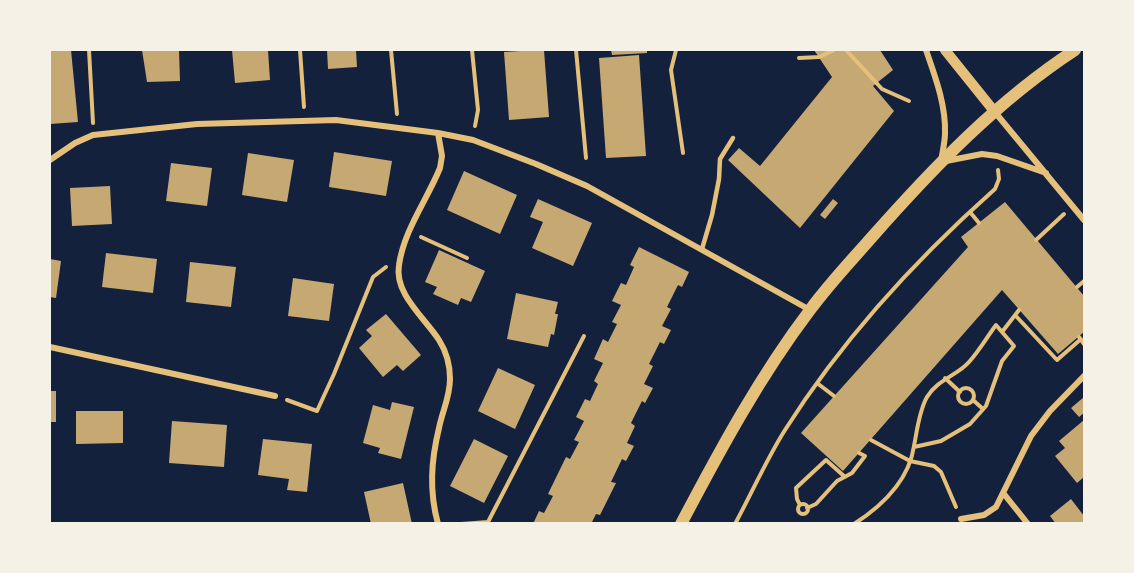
<!DOCTYPE html>
<style>
body{margin:0}
#map{position:relative;width:1134px;height:573px;overflow:hidden;background:#14213d;font-family:Manrope,sans-serif}
canvas{display:block}
.frame{position:absolute;inset:0;border:51px solid #f6f1e7;pointer-events:none}
</style>
<div id="map">
<canvas width="1134" height="573"></canvas>
<div class="frame"></div>
</div>
<script>
const context = document.querySelector('canvas').getContext('2d');
context.lineJoin = 'round';
function fillPath(path, color) { context.fillStyle = color; context.fill(path, 'evenodd'); }
function trace(path, color, width, dash) { context.strokeStyle = color; context.lineWidth = width; context.lineCap = dash ? 'butt' : 'round'; context.setLineDash(dash || []); context.stroke(path); }
fillPath(new Path2D(`
 M 50,50 L 71,50 L 78,122 L 50,124 Z
 M 142,50 L 179,50 L 180,81 L 147,82 Z
 M 232,50 L 268,50 L 270,80 L 235,83 Z
 M 327,50 L 356,50 L 357,67 L 328,69 Z
 M 536,50 L 544,50 L 549,117 L 509,120 L 504,52 Z
 M 611,50 L 647,50 L 647,53 L 612,55 Z
 M 814,50 L 880,50 L 893,70 L 873,86 L 894,111 L 800,228 L 728,160 L 739,148 L 760,166 L 832,77 Z
 M 639,55 L 646,156 L 606,158 L 599,58 Z
 M 334,152 L 392,161 L 386,196 L 329,187 Z
 M 248,153 L 294,160 L 287,202 L 242,195 Z
 M 171,163 L 212,168 L 207,206 L 166,201 Z
 M 464,171 L 517,195 L 500,234 L 447,210 Z
 M 110,186 L 112,224 L 72,226 L 70,188 Z
 M 538,199 L 592,223 L 573,266 L 532,248 L 543,222 L 530,217 Z
 M 833,199 L 838,203 L 825,219 L 820,215 Z
 M 1005,202 L 1084,296 L 1084,332 L 1058,354 L 1002,290 L 843,471 L 801,433 L 968,247 L 961,237 Z
 M 639,247 L 689,272 L 682,287 L 678,285 L 667,307 L 671,309 L 662,326 L 671,330 L 664,344 L 660,342 L 649,364 L 653,366 L 644,384 L 653,388 L 645,403 L 642,401 L 631,423 L 635,426 L 627,443 L 634,446 L 626,461 L 622,459 L 611,482 L 616,483 L 600,515 L 596,514 L 591,524 L 533,524 L 539,511 L 544,513 L 553,496 L 548,494 L 566,457 L 570,459 L 579,442 L 574,440 L 584,421 L 576,417 L 585,399 L 590,401 L 598,384 L 594,381 L 603,363 L 594,359 L 603,339 L 608,342 L 617,324 L 612,322 L 621,305 L 612,301 L 621,283 L 626,285 L 634,267 L 630,265 Z
 M 439,250 L 485,271 L 471,302 L 461,298 L 458,305 L 433,294 L 437,287 L 425,282 Z
 M 106,253 L 157,259 L 153,293 L 102,287 Z
 M 50,259 L 61,261 L 56,298 L 50,297 Z
 M 190,262 L 236,267 L 231,307 L 186,302 Z
 M 293,278 L 334,284 L 329,321 L 288,316 Z
 M 516,293 L 558,302 L 555,314 L 558,314 L 554,335 L 551,334 L 548,347 L 507,339 Z
 M 386,314 L 421,355 L 403,371 L 397,365 L 383,377 L 359,348 L 372,336 L 366,330 Z
 M 498,368 L 535,385 L 515,429 L 478,411 Z
 M 50,391 L 56,391 L 56,422 L 50,422 Z
 M 1084,397 L 1084,413 L 1079,417 L 1071,408 Z
 M 392,402 L 414,407 L 401,459 L 378,453 L 380,448 L 363,443 L 373,405 L 390,410 Z
 M 76,411 L 123,411 L 123,443 L 76,444 Z
 M 1084,420 L 1084,477 L 1077,483 L 1055,456 L 1065,448 L 1059,441 Z
 M 172,421 L 227,425 L 224,467 L 169,463 Z
 M 263,439 L 312,444 L 307,492 L 287,490 L 289,479 L 258,475 Z
 M 474,439 L 508,456 L 484,503 L 450,486 Z
 M 403,483 L 412,524 L 371,524 L 364,492 Z
 M 1071,499 L 1084,516 L 1084,524 L 1056,524 L 1050,516 Z`), '#c6a872');
trace(new Path2D(`
 M 89,50 L 93,123
 M 300,50 L 304,107
 M 391,50 L 397,114
 M 472,50 L 478,110 L 475,126
 M 576,50 L 586,158
 M 676,50 L 671,70 L 683,153
 M 846,50 L 882,89 L 909,101
 M 799,58 L 819,57 L 834,50
 M 970,212 L 979,223
 M 421,237 L 467,258
 M 1036,240 L 1064,214
 M 1077,287 L 1084,281
 M 1015,315 L 1057,360 L 1081,339
 M 1002,332 L 1019,310
 M 1079,337 L 1084,344
 M 945,378 L 960,392
 M 817,383 L 834,396
 M958 396a8 8 0 1 1 16 0a8 8 0 1 1-16 0Z
 M 287,400 L 317,411 L 334,374 L 373,277 L 386,267
 M 973,400 L 983,409
 M 871,440 L 910,461 L 934,466 L 941,472 L 956,507
 M798 509a5 5 0 1 1 10 0a5 5 0 1 1-10 0Z
 M 800,505 L 797,499 L 796,488 L 826,460 L 845,477
 M 807,508 L 816,504 L 837,481 L 852,473 L 865,456 L 859,453
 M 461,524 L 488,522 L 584,336
 M 735,524 C 752,493 766,460 785,430 C 842,340 915,260 995,189 L 999,179 L 998,170
 M 854,524 C 882,506 909,480 914,446 C 917,431 919,411 927,397 C 937,380 958,375 969,362 C 979,351 987,337 996,325 L 1014,346 L 1002,361 L 986,406 L 970,424 L 941,441 L 914,447`), '#e5c07b', 4);
trace(new Path2D(`
 M 702,249 L 712,215 L 719,179 L 720,159 L 733,138`), '#e5c07b', 4.5);
trace(new Path2D(`
 M 926,50 C 935,76 946,105 945,133 C 945,143 942,153 941,162 L 982,154 L 997,156 L 1046,173
 M 994,111 L 1084,220
 M 50,160 L 75,143 L 93,135 L 197,124 L 336,120 L 438,133 L 473,140 L 536,164 L 587,186 L 810,310
 M 50,347 L 275,396
 M 1004,494 L 1028,524
 M 961,519 L 984,515 L 996,507 L 1031,436 L 1050,411 L 1084,376
 M 438,524 C 429,491 431,461 439,428 C 442,412 450,397 450,379 C 450,366 446,351 439,340 C 425,318 394,294 399,265 C 404,230 427,200 440,168 L 442,156 L 438,133`), '#e5c07b', 6);
trace(new Path2D(`
 M 945,50 L 994,111`), '#e5c07b', 10);
trace(new Path2D(`
 M 681,524 C 720,450 760,376 810,310 C 829,284 851,261 872,237 C 933,168 997,101 1075,50`), '#e5c07b', 12);
</script>
